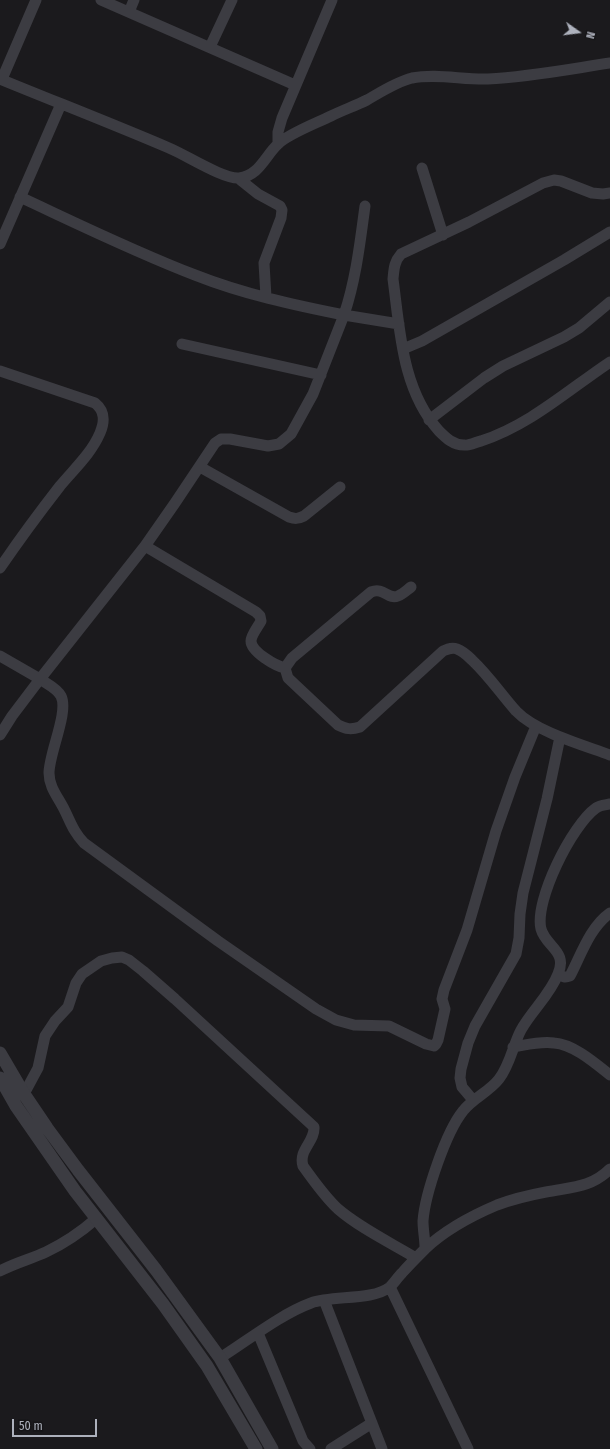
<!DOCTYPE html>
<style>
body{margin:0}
#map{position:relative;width:610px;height:1449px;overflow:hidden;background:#1b1a1d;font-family:"Fira Sans Condensed",sans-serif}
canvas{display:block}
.north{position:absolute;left:558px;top:12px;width:40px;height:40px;-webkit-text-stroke:3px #161518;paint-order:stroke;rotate:104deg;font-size:11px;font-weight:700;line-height:16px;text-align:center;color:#adb1bc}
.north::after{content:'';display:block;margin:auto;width:14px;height:18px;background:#adb1bc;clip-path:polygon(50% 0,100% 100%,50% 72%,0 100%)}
.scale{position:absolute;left:12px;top:1419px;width:85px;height:18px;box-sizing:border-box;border:2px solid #adb1bc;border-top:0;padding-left:5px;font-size:12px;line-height:14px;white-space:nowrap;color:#adb1bc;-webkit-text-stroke:3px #161518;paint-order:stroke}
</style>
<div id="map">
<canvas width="610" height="1449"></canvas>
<div class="north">N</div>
<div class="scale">50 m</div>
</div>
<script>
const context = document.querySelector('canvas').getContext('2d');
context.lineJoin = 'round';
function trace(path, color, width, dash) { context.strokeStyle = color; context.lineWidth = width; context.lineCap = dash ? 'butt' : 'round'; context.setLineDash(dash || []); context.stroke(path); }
trace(new Path2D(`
 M 101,0 L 295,85
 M 129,12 L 134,0
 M 210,47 L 232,0
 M 0,79 C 56,102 113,124 169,148 C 186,155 223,179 239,178 C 259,176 265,156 278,144 C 288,134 317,123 331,116 C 343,110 355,106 367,100 C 381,92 396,82 412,78 C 437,73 463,80 488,79 C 529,77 570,69 610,63
 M 2,79 L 36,0
 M 278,143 L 278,132 L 282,118 L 332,0
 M 422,168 L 443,235
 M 238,178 L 258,194 L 280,206 L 282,210 L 281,218 L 264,263 L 266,297
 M 610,193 L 603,194 L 592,193 L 561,181 L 554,180 L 543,183 L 469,222 L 401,254 C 394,262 394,269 393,279 C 400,331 402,390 439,431 C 446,438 453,445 464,445 C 469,446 476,442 481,441 C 530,425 568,390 610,362
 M 20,197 C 78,224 135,252 195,275 C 243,294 294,305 344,315 C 356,279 360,243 365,206
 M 0,244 L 61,104
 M 182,344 L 321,375
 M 403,349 L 422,341 L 564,260 L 610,232
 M 0,371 L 95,403 C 105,411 105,421 100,433 C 91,454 74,469 60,486 C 39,513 19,540 0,568
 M 429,420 L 484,378 L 503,366 L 564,337 L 579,328 L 610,302
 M 200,467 L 289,517 C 295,519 298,519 304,516 L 340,487
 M 145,546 L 256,612 L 260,616 L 261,621 C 258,627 251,635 251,641 C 251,652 276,666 285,668
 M 411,587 C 407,590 403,594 398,596 C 388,600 384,587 371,592 L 292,658 L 285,668 L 288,678 L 338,725 C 346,729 351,730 360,727 L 443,651 C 448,649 452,647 457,649 C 463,651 468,656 472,660 C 489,676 501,694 516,711 C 536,732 583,745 610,755
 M 0,656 L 40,679 L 145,546 L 175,503 L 215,443 L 221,439 L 230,439 L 268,446 L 279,444 L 291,434 L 313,394 L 344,315 L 399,324
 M 0,735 L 12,716 L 40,679 C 47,684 57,688 61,696 C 69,712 49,753 49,773 C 49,787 58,797 64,809 C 71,823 73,831 84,843 L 218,941 L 316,1009 L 336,1020 L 354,1025 L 389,1026 L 426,1044 L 434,1046 L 436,1044 L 438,1040 L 445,1009 L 442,999 L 444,990 L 467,930 L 496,831 L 515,777 L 536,726
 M 558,974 C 563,977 565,978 570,976 C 581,955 590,927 610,913
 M 513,1047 C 526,1045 540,1041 554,1043 C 573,1044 595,1063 610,1075
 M 24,1094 L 38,1068 L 45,1036 L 55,1021 L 68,1007 L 76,983 L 82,974 L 101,961 L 112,958 L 122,957 L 129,960 L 143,971 L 175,999 L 314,1127 C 315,1142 298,1150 303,1166 C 314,1181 324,1196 338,1209 C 360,1228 391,1243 416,1258
 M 473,1100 L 462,1087 L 460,1078 L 461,1069 L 468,1043 L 475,1026 L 516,954 L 519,938 L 520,914 L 523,893 L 547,799 L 560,737
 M 425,1248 C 425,1239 423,1230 423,1221 C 425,1194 446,1132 463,1111 C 473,1098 489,1092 499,1079 C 510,1065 513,1045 521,1030 C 532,1010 550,995 558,974 C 568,951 546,947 541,929 C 534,901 572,825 596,808 C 600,805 605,805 610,804
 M 0,1271 C 15,1263 31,1259 46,1252 C 65,1243 81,1232 97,1218
 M 390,1287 L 468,1449
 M 324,1300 L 382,1449
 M 258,1333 L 303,1441 L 310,1449
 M 220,1358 C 247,1341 281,1314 311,1303 C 333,1295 372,1301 390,1287 C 394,1283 398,1277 402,1273 C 409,1265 417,1257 425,1249 C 445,1230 471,1216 497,1205 C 513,1199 530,1195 546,1192 C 571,1187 591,1188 610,1169
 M 331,1449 L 372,1423`), '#3c3c42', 11);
trace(new Path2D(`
 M 0,1053 L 24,1094 L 47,1128 L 78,1170 L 156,1270 L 220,1358 L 272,1449
 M 0,1078 L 16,1106 L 75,1191 L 163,1304 L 207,1366 L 256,1449`), '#3c3c42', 13);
</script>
